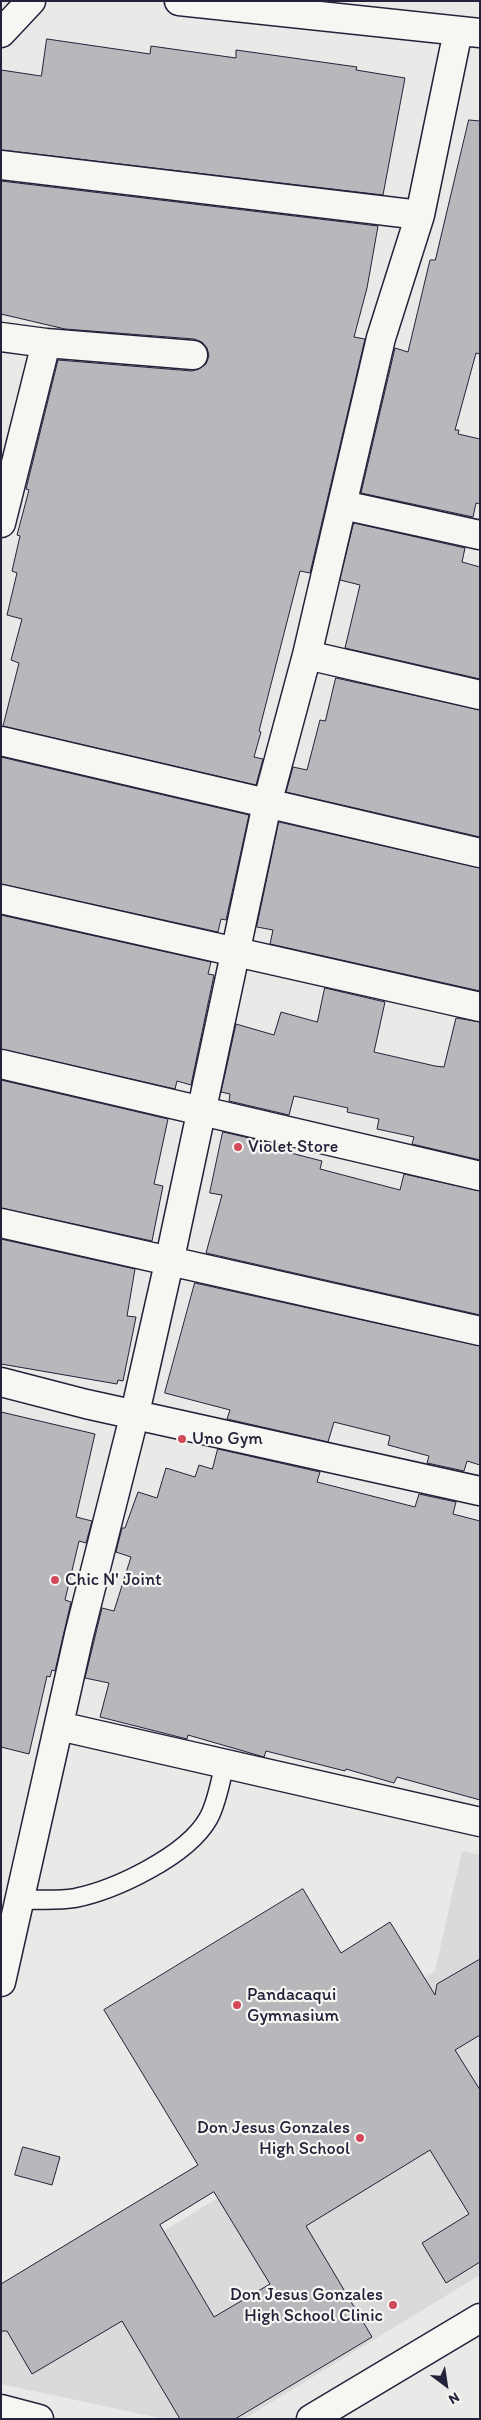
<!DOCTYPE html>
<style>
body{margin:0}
#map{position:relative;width:481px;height:2420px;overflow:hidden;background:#e9e9e7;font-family:Itim,sans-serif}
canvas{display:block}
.frame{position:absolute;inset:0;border:2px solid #22223b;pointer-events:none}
.north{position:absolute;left:421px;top:2360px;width:50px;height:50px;-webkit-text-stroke:4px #f6f6f2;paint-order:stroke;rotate:149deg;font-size:14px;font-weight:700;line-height:20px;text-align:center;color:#22223b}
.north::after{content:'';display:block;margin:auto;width:18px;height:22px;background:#22223b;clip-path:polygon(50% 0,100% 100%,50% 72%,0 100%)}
</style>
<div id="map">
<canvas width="481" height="2420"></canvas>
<div class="frame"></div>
<div class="north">N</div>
</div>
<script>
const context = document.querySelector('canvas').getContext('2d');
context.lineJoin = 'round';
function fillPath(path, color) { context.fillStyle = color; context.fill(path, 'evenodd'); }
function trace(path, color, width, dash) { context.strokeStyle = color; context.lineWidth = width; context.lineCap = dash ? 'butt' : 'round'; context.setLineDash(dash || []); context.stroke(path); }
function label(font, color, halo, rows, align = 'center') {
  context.font = font + ' Itim,sans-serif'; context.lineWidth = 4.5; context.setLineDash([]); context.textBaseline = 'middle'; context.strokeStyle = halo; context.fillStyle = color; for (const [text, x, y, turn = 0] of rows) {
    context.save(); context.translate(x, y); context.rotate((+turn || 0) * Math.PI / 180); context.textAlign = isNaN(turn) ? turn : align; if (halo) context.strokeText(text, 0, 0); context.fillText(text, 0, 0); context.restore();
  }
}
fillPath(new Path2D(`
 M 462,1851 L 480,1855 L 480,2275 L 244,2419 L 164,2419 L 1,2384 L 1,2331 L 260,2172 L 219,2105 L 435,1971 Z`), '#dadada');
const building = new Path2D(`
 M 47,39 L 150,54 L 151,46 L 236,58 L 236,50 L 357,67 L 356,70 L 405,78 L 383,195 L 1,150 L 1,70 L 41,76 Z
 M 469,120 L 480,121 L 480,354 L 476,353 L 455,430 L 459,430 L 458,434 L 480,439 L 480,504 L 476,503 L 473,517 L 361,493 L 395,348 L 408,352 L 430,260 L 435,260 Z
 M 1,181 L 378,226 L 367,288 L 354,337 L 365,339 L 310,573 L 300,571 L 259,731 L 261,732 L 254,757 L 263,759 L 256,785 L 3,726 L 19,663 L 11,660 L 22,619 L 7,615 L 17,573 L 12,571 L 20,536 L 17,535 L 29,490 L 26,489 L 58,360 L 192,371 L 199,369 L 206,364 L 209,356 L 207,348 L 202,342 L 194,339 L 65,329 L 1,314 Z
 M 354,523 L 465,548 L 462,562 L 480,567 L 480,679 L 345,648 L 360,585 L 340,580 Z
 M 336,678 L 480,710 L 480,837 L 286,792 L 293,767 L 307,770 L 320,720 L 325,721 Z
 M 1,757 L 249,815 L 226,920 L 221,919 L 218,932 L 1,884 Z
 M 279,822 L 480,868 L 480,991 L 270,944 L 273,930 L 257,927 Z
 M 1,915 L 211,962 L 208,974 L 214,975 L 191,1085 L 177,1081 L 175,1089 L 1,1049 Z
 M 325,988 L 385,1002 L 374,1052 L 435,1066 L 444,1067 L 456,1018 L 480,1022 L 480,1160 L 412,1144 L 414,1137 L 377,1129 L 379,1119 L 347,1112 L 348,1108 L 294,1096 L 289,1115 L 229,1101 L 230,1094 L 221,1092 L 236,1024 L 274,1035 L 281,1012 L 317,1022 Z
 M 1,1080 L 168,1119 L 154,1184 L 163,1186 L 152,1241 L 1,1208 Z
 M 223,1132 L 280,1145 L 279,1150 L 322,1161 L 320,1169 L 400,1190 L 404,1174 L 480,1191 L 480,1315 L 206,1253 L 222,1195 L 210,1193 Z
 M 1,1239 L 135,1269 L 127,1316 L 136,1317 L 123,1381 L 118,1380 L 117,1384 L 1,1364 Z
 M 195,1283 L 480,1346 L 480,1465 L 467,1461 L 464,1471 L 427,1463 L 429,1456 L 388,1445 L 390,1436 L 334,1422 L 328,1442 L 227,1419 L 230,1410 L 165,1393 Z
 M 1,1412 L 95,1434 L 76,1517 L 92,1521 L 86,1543 L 79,1541 L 65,1600 L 71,1602 L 55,1671 L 52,1670 L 50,1677 L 47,1676 L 29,1754 L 1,1747 Z
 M 218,1449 L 320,1472 L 317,1482 L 415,1507 L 419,1494 L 456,1502 L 453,1514 L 480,1521 L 480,1800 L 397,1777 L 394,1783 L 346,1769 L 345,1771 L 266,1751 L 264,1757 L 188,1735 L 187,1739 L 100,1717 L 109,1683 L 85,1678 L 102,1608 L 114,1611 L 131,1557 L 116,1552 L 122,1528 L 125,1528 L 138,1492 L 157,1498 L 166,1468 L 195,1477 L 199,1465 L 212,1469 Z
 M 303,1889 L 341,1953 L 390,1922 L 435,1995 L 437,1984 L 480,1959 L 480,2035 L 455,2050 L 480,2090 L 480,2262 L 446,2283 L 422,2243 L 469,2214 L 430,2150 L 306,2226 L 372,2337 L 235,2419 L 180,2419 L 122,2321 L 32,2374 L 7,2331 L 1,2331 L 1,2284 L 198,2165 L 104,2010 ZM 214,2192 L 270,2284 L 214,2317 L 160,2225 Z
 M 23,2147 L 60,2157 L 52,2185 L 15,2175 Z`);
fillPath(building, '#b8b8bc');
trace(building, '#22223b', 1);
const lane = new Path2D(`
 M 21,1900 C 38,1899 58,1901 75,1898 C 115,1890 187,1856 208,1819 C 217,1804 220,1781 225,1764`);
const street = new Path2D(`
 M 179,1 L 480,33
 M 1,33 L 31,1
 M 1,165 L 420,215
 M 1,337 L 46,343 L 193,355
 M 343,505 L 480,535
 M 1,523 L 46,343
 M 307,655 L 480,695
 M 1,741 L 480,853
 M 1,899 L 480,1007
 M 1,1064 L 480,1176
 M 1,1223 L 480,1331
 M 1,1382 L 86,1404 L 480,1491
 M 59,1726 L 480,1822
 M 1,1982 L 79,1635 L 135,1413 L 169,1263 L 267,804 L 307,655 L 381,338 L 420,215 L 458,31`);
const secondary = new Path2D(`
 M 1,2409 L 39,2419
 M 311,2419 L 480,2318`);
trace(lane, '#22223b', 21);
trace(street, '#22223b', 31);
trace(secondary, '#22223b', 31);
trace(lane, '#f6f6f2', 18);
trace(street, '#f6f6f2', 28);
trace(secondary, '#f6f6f2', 28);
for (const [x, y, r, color] of [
 [238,1147,5,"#d1495b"],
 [182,1439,5,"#d1495b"],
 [55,1580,5,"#d1495b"],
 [237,2005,5,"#d1495b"],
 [360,2138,5,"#d1495b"],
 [393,2305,5,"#d1495b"]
]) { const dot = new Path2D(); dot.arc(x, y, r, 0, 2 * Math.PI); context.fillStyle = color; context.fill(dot); trace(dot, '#f6f6f2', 2); }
label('18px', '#22223b', '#f6f6f2', [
 ["Violet Store",248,1147],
 ["Uno Gym",192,1439],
 ["Chic N' Joint",65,1580],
 ["Pandacaqui",247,1995],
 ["Gymnasium",247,2016],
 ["Don Jesus Gonzales",350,2128,"right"],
 ["High School",350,2149,"right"],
 ["Don Jesus Gonzales",383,2295,"right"],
 ["High School Clinic",383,2316,"right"]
], 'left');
</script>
